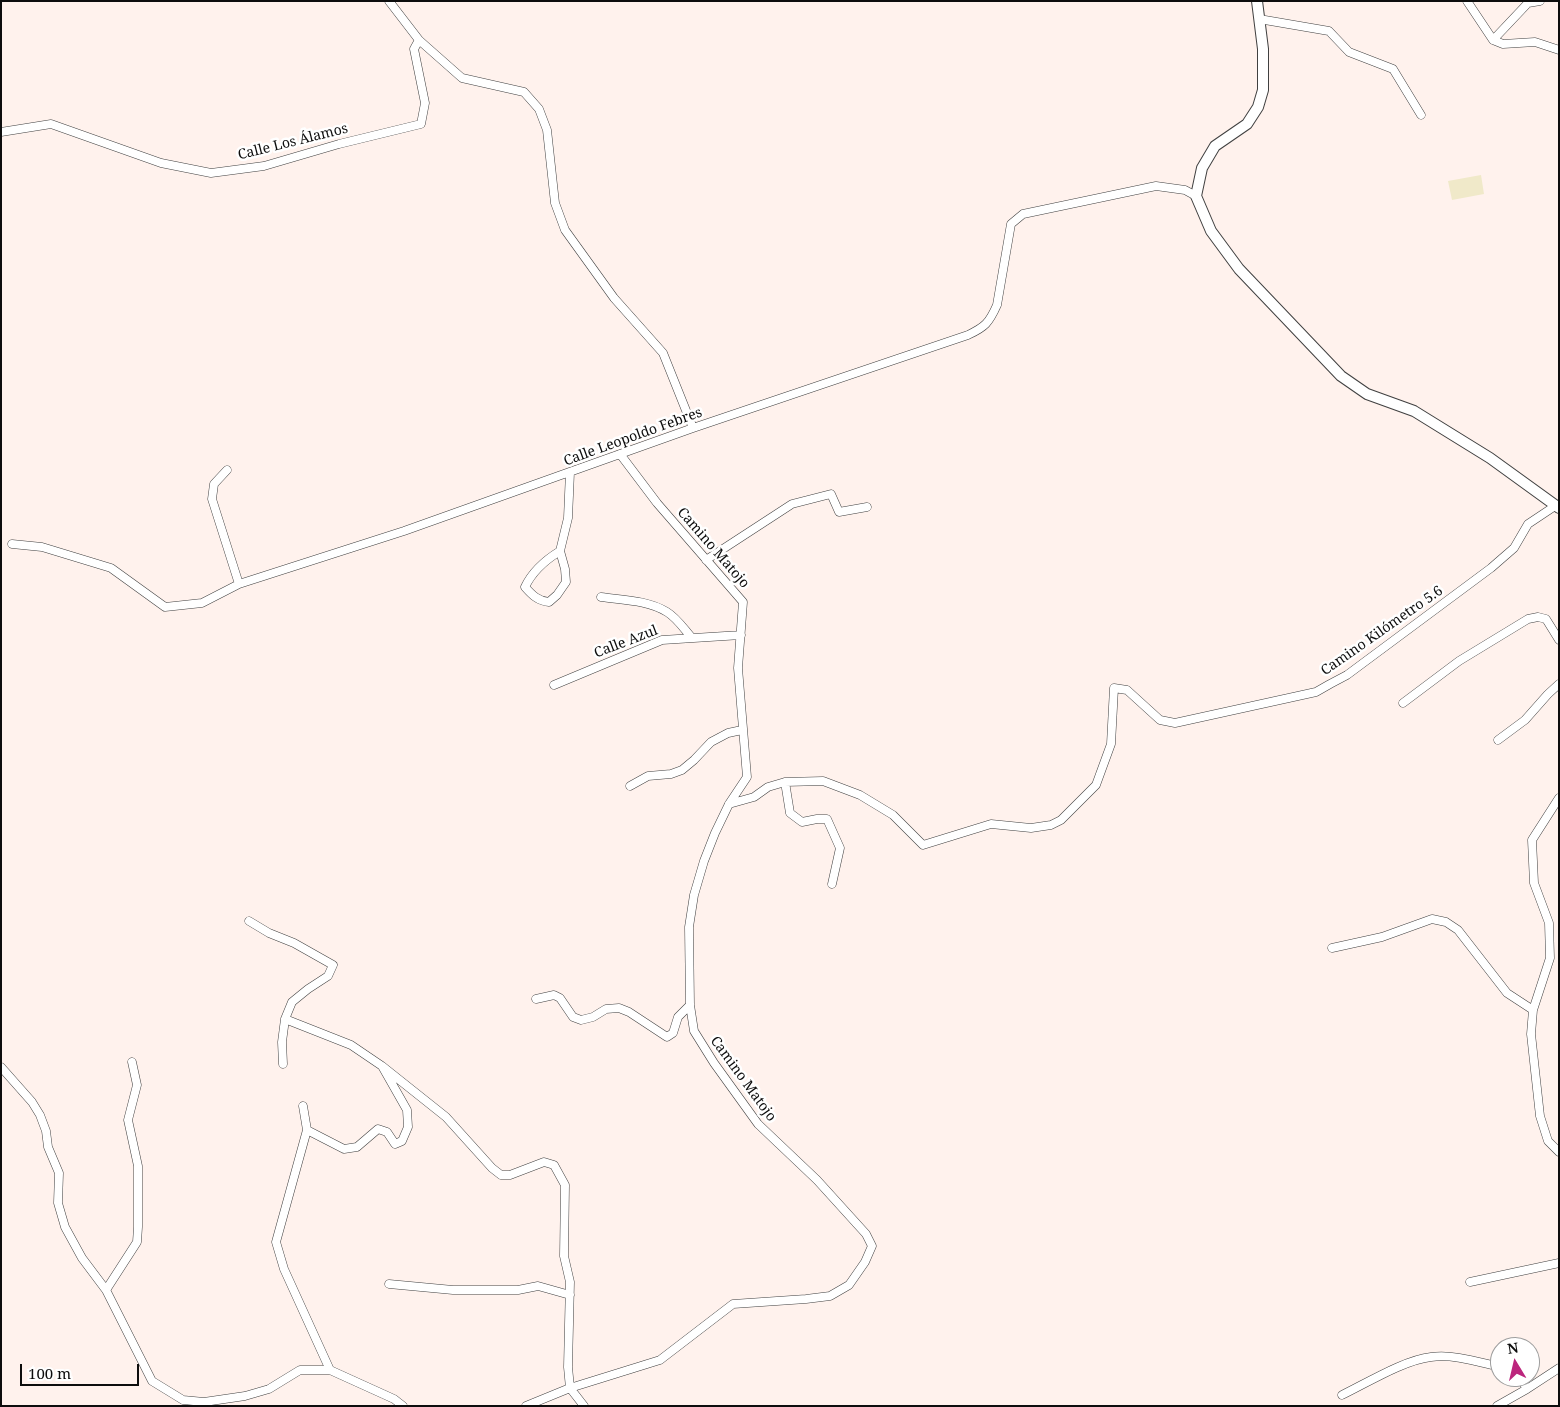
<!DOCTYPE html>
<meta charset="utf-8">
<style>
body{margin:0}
#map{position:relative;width:1560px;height:1407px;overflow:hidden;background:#fff2ed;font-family:"Noto Serif",serif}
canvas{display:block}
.frame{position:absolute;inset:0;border:2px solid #0d0d0d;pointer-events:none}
.north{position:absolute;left:1490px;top:1337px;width:50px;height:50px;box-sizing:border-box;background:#fff;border:1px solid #9e9e9e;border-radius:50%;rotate:351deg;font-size:14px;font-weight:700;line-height:20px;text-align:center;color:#0d0d0d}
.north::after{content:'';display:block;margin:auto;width:18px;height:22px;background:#bc257d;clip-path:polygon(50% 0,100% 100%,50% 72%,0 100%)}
.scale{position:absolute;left:20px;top:1364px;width:119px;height:22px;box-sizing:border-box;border:2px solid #0d0d0d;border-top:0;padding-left:6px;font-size:15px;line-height:18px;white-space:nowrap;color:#0d0d0d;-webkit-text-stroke:4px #fff;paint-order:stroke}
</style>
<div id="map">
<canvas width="1560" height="1407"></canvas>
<div class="frame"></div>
<div class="north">N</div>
<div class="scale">100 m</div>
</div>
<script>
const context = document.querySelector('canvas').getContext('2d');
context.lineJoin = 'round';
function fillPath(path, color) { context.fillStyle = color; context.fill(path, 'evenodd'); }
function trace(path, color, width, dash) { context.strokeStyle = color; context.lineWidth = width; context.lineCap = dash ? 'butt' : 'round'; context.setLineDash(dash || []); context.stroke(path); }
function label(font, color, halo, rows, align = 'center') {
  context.font = font + ' "Noto Serif",serif'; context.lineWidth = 5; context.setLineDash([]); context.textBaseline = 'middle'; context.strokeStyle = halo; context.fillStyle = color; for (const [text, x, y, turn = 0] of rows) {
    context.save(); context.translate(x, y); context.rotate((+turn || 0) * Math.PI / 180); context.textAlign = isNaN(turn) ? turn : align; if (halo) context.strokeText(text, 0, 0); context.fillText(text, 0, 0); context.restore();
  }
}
fillPath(new Path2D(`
 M 1481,175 L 1484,194 L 1452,200 L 1448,181 Z`), '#f0e9c9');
const minor = new Path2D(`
 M 389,1 L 419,40 L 462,78 L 524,92 L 539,109 L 547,130 L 555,203 L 565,230 L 614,298 L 663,353 L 693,428
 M 1467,1 L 1493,40 L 1503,44 L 1535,42 L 1559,50
 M 1259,19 L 1329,31 L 1349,52 L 1393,69 L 1421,115
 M 1493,40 L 1528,3 L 1540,1
 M 1,132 L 51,124 L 161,163 L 211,173 L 264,166 L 339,144 L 421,124 L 425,103 L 414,49 L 419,40
 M 227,470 L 214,484 L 212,499 L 239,584
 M 12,544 L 42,547 L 111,568 L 165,607 L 202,603 L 239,584 L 404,531 L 693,428 L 968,335 C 985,327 989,323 997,305 L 1011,224 L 1023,214 L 1156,186 L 1185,190 L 1196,196
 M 560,551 C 547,559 532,572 525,587 C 532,595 538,601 549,602 L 557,595 L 566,582 L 565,569 L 560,551 L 568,518 L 570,472
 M 706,560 L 792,504 L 831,494 L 839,512 L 867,507
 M 601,597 C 622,600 648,600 667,612 C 677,618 684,629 692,638
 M 554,685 L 662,640 L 741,635
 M 1403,703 L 1459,661 L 1528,619 L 1538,617 L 1546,619 L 1559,640
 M 1498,740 L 1525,720 L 1548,694 L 1559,684
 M 785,782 L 790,813 L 802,822 L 817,819 L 827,819 L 840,848 L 832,884
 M 630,786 L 648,776 L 671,774 L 682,770 L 694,760 L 711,742 L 728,733 L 742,730
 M 1559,798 L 1532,840 L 1534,883 L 1549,923 L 1550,958 L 1533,1010 L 1531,1034 L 1540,1116 L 1548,1141 L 1559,1152
 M 729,804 L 754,797 L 768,787 L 785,782 L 823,781 L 860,795 L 893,815 L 923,845 L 991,824 L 1031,828 L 1051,825 L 1061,820 L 1096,785 L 1111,744 L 1114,688 L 1127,690 L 1160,720 L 1175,723 L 1316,692 L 1330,684 L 1347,675 L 1491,568 L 1514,548 L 1528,524 L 1555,506
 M 249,921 L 269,933 L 294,943 L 333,965 L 328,976 L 308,989 L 292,1002 L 285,1019 L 282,1042 L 283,1064
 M 1332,948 L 1382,937 L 1432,919 L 1446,922 L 1458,930 L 1507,993 L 1533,1010
 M 536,999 L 554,995 L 560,998 L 573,1017 L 581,1020 L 593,1017 L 606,1009 L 619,1008 L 629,1012 L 667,1037 L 673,1033 L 678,1017 L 690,1005
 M 285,1019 L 351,1045 L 382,1066 L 407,1110 L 408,1127 L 402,1141 L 395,1144 L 387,1132 L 378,1129 L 357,1147 L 344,1149 L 307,1130 L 303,1106
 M 382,1066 L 446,1117 L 492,1168 L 501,1175 L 510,1175 L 544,1162 L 554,1165 L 565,1185 L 564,1256 L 570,1282 L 568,1367 L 570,1388 L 584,1406
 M 1,1067 L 32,1102 L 40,1115 L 46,1131 L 48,1147 L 59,1173 L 58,1203 L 65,1227 L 82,1258 L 106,1290 L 152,1381 L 183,1400 L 204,1402 L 245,1396 L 269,1389 L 300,1370 L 330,1370 L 394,1399 L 403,1406
 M 307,1130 L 276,1242 L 284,1269 L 330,1370
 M 1470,1282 L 1559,1263
 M 389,1284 L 453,1290 L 518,1290 L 538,1286 L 570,1295
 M 106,1290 L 137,1242 L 138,1227 L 138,1166 L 128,1120 L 137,1085 L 132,1062
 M 1520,1377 L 1527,1389
 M 1342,1395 C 1367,1383 1404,1360 1431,1357 C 1454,1354 1478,1362 1500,1367
 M 526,1406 L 570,1388 L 660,1360 L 733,1304 L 806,1299 L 830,1296 L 849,1285 L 865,1262 L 872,1246 L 866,1234 L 817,1180 L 758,1124 L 714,1063 L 694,1031 L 690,1005 L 689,927 L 694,895 L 704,861 L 715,833 L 729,804 L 747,777 L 738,668 L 743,602 L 657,503 L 620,454
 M 1497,1406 L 1527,1389 L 1559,1368`);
const tertiary = new Path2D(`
 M 1257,1 L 1263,49 L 1263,90 L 1258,107 L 1247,124 L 1215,146 L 1202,168 L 1196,196 L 1211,231 L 1239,269 L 1341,376 L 1367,394 L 1414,411 L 1490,458 L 1559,508`);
trace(minor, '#404040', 9);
trace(tertiary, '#404040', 12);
trace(minor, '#fff', 8);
trace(tertiary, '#fff', 10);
label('14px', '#0d0d0d', '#fff', [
 ["Calle Los Álamos",293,142,-14],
 ["Calle Leopoldo Febres",633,437,-20],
 ["Camino Matojo",713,548,49],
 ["Camino Kilómetro 5.6",1382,631,-35],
 ["Calle Azul",626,642,-21],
 ["Camino Matojo",743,1079,54]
]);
</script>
